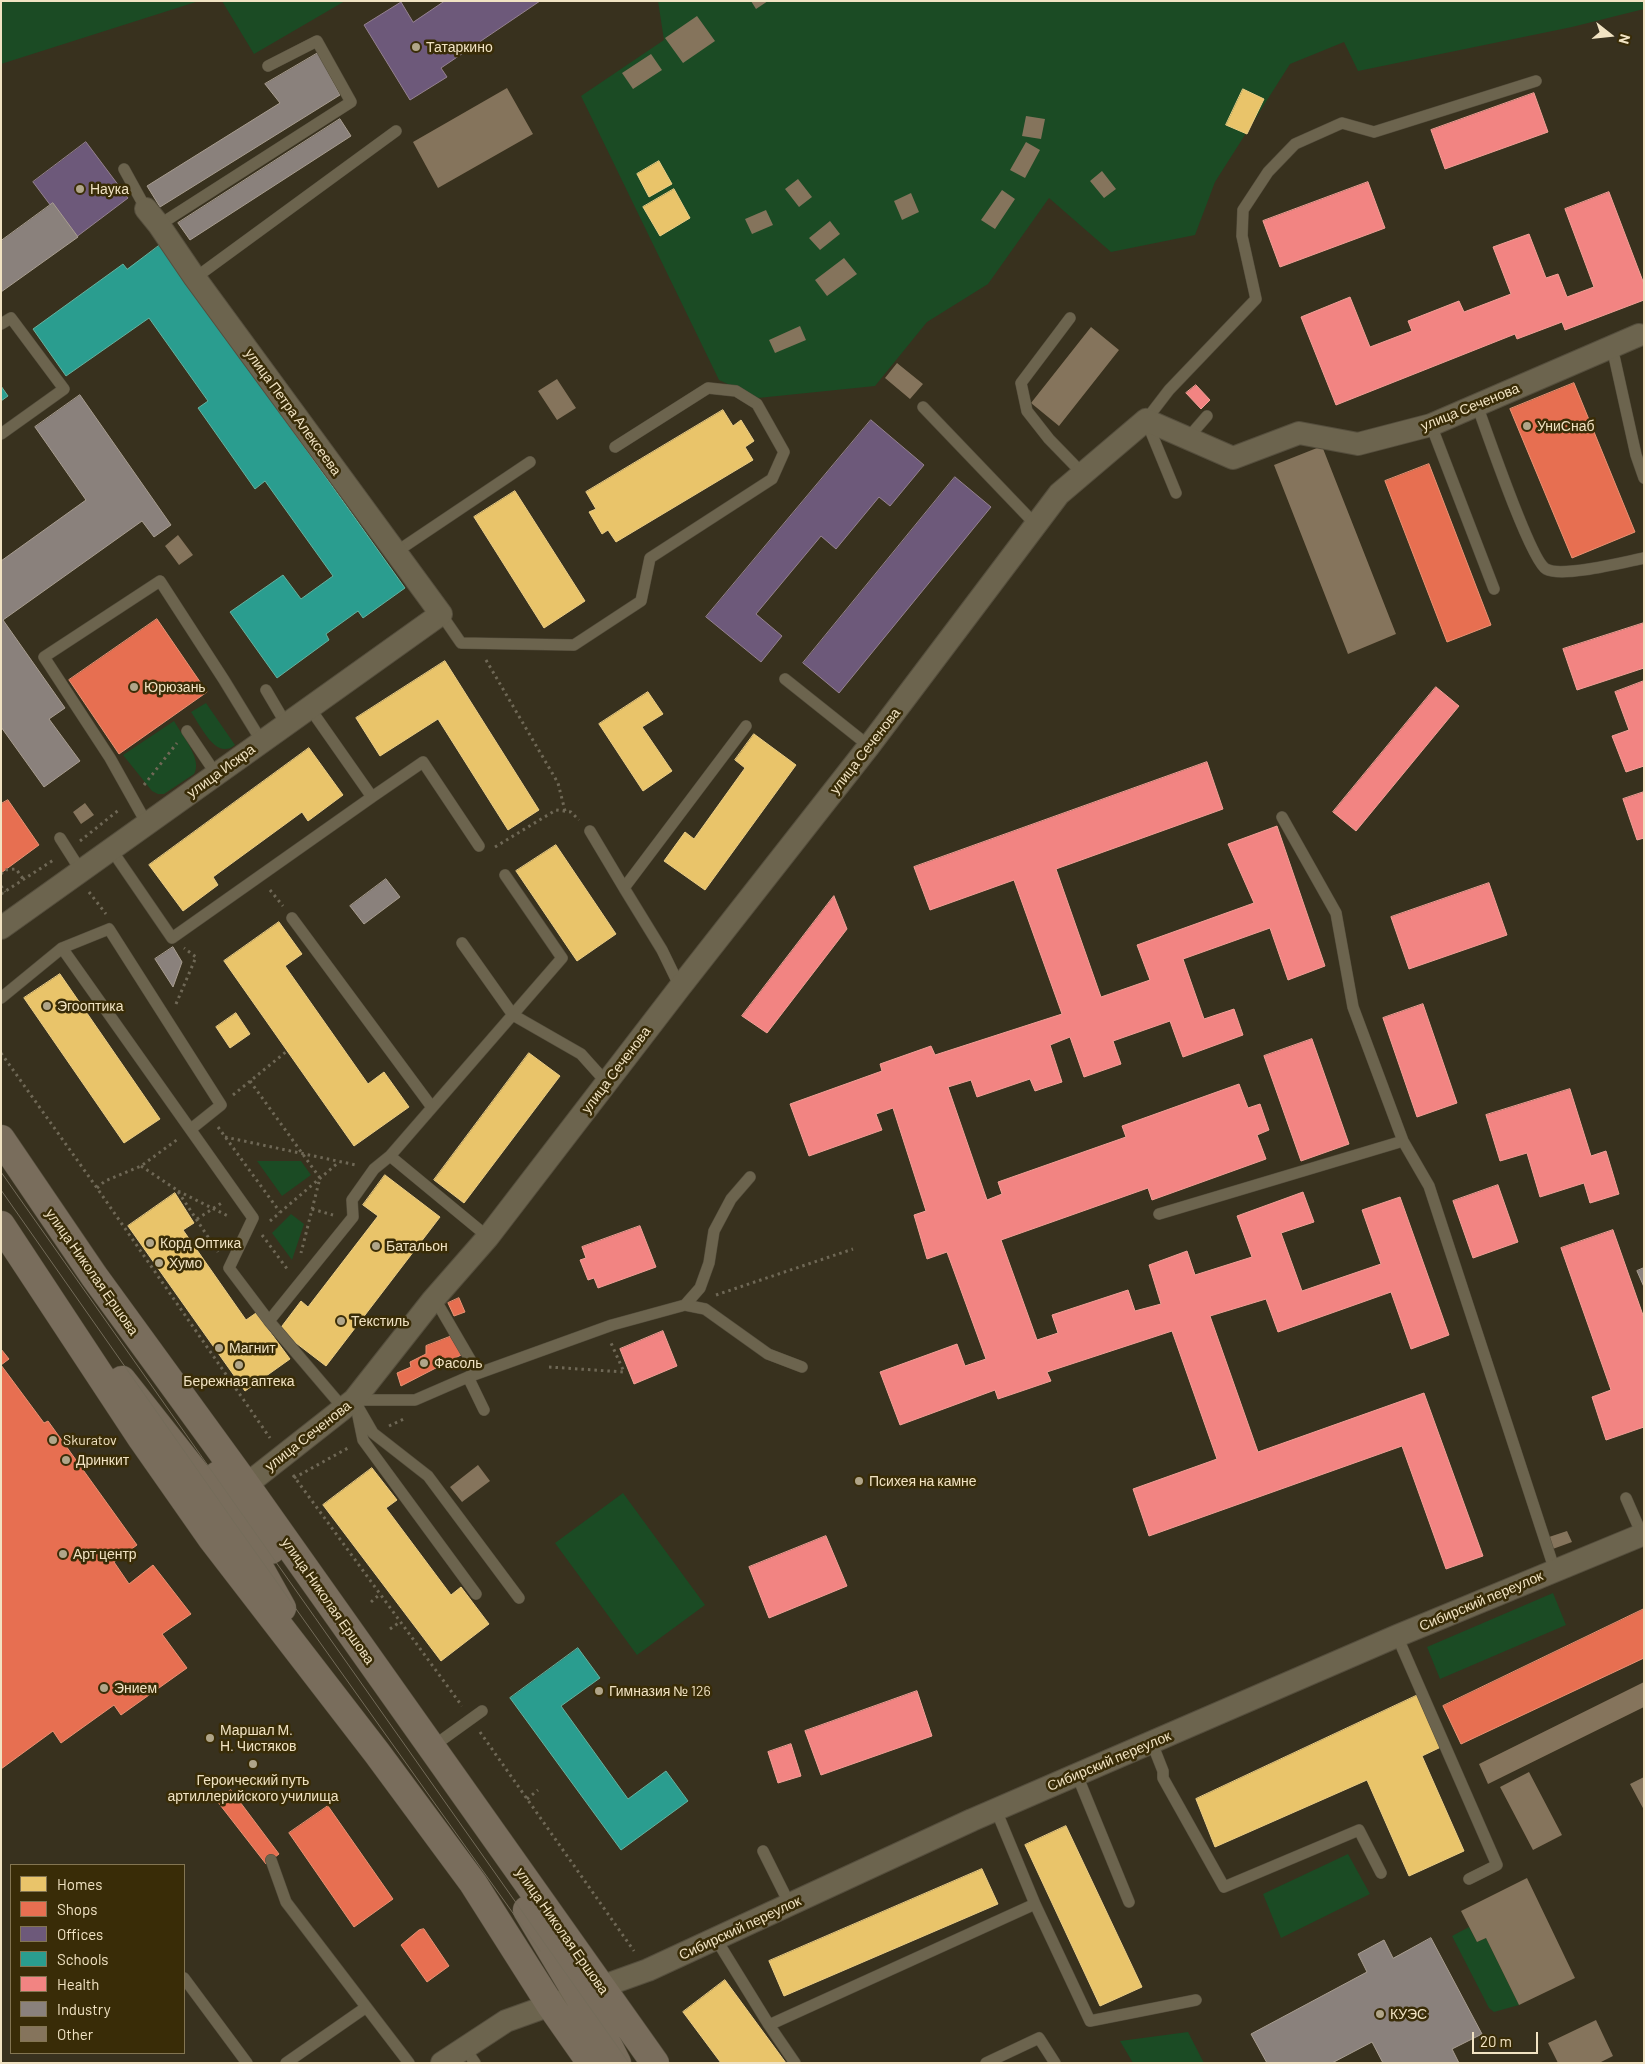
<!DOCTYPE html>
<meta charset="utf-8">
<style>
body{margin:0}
#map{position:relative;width:1645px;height:2064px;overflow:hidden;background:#38311e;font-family:Barlow,sans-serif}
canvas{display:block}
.frame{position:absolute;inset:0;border:2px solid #f1e3c3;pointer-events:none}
.legend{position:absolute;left:10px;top:1864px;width:175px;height:190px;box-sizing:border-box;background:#392c07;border:1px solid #837552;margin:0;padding:6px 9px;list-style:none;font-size:15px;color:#f1e3c3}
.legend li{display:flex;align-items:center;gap:10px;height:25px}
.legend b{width:25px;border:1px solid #837552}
.north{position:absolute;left:1585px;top:10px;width:50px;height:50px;-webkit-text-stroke:4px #392c07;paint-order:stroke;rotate:106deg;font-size:14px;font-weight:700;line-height:20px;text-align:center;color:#f1e3c3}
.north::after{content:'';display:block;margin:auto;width:18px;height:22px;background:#f1e3c3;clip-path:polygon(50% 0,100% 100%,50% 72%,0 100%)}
.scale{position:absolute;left:1472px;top:2032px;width:66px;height:22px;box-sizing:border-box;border:2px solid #f1e3c3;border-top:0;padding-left:6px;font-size:15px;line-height:18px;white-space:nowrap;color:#f1e3c3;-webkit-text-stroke:4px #392c07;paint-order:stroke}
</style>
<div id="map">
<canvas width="1645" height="2064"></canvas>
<div class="frame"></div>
<ul class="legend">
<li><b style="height:14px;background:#e9c46a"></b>Homes</li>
<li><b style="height:14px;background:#e76f51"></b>Shops</li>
<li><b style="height:14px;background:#6d597a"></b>Offices</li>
<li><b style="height:14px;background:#2a9d8f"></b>Schools</li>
<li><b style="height:14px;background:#f28482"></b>Health</li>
<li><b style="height:14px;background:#8a817c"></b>Industry</li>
<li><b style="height:14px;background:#85745c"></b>Other</li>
</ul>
<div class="north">N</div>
<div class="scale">20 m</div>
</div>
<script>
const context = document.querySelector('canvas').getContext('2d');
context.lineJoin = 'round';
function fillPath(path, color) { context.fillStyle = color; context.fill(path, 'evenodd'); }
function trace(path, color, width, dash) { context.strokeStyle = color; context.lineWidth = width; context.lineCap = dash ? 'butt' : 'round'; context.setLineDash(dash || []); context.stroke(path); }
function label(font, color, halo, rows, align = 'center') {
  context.font = font + ' Barlow,sans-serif'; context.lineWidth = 5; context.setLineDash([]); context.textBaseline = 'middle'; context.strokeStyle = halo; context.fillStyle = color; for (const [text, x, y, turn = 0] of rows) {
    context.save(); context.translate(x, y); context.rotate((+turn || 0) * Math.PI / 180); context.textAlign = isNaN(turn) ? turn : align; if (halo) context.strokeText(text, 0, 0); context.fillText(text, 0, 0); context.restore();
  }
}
fillPath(new Path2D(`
 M 1,1 L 199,1 L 1,64 Z
 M 222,1 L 345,1 L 254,54 Z
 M 658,1 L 1644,1 L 1644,9 L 1572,27 L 1358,71 L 1344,42 L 1290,64 L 1215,182 L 1195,235 L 1111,252 L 1049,198 L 988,284 L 927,322 L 875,386 L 758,398 L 719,380 L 581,96 L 664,40 Z
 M 206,703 L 235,745 C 216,761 201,726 191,712 Z
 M 174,721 C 182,735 203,760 194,774 L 164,794 L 158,794 L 152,791 L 123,755 Z
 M 257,1161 L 301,1161 L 311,1175 L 282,1196 Z
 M 291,1214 L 304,1224 L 292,1260 L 272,1233 Z
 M 623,1493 L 705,1605 L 637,1655 L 555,1543 Z
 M 1553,1593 L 1566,1625 L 1440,1679 L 1427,1647 Z
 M 1348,1854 L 1370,1894 L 1281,1938 L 1263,1894 Z
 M 1469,1927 L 1477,1942 L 1486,1938 L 1519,2005 L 1494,2012 L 1489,2008 L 1452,1936 Z
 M 1188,2032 L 1204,2063 L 1133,2063 L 1120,2041 Z`), '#1b4b24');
const homes = new Path2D(`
 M 1243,89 L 1264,99 L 1247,134 L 1226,125 Z
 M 659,161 L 672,184 L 649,197 L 637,174 Z
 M 674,189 L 690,218 L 660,236 L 643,207 Z
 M 723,410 L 733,426 L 741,420 L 754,441 L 745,447 L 753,460 L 616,542 L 608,530 L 602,534 L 589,512 L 596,509 L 586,492 Z
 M 515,491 L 585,601 L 544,628 L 474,517 Z
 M 445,661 L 539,810 L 508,830 L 438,719 L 380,756 L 356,718 Z
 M 648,692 L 663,714 L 642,727 L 672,771 L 643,791 L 599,724 Z
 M 754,734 L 796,765 L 705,890 L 664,861 L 685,832 L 694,839 L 745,768 L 735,760 Z
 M 309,748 L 343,795 L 308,821 L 302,812 L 213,877 L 218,885 L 183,911 L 149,865 Z
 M 556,845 L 616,934 L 577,961 L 516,871 Z
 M 279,922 L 302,954 L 285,966 L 368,1084 L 384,1072 L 409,1107 L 354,1146 L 224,961 Z
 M 60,974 L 160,1119 L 124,1143 L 24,998 Z
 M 236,1013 L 250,1034 L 230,1048 L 216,1027 Z
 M 529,1053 L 560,1076 L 464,1203 L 434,1180 Z
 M 385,1175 L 440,1217 L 326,1366 L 279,1330 L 301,1301 L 308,1307 L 378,1216 L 363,1205 Z
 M 175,1193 L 194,1223 L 183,1230 L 246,1320 L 256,1313 L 290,1359 L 245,1391 L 128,1226 Z
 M 372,1468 L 397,1500 L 386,1508 L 451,1595 L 461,1587 L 489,1624 L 441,1661 L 323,1505 Z
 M 1418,1695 L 1441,1747 L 1422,1756 L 1464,1851 L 1409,1876 L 1367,1780 L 1215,1847 L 1196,1799 Z
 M 1066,1826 L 1142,1987 L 1100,2006 L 1025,1845 Z
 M 982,1869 L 998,1904 L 784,1996 L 769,1961 Z
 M 725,1980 L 750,2014 L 786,2063 L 721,2063 L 683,2012 Z`);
fillPath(homes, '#e9c46a');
trace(homes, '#ebcd85', 1);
const shops = new Path2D(`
 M 1574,383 L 1635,532 L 1572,558 L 1510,409 Z
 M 1429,464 L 1491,625 L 1447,642 L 1385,481 Z
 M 157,619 L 207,692 L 119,754 L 69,680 Z
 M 8,800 L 39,845 L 1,873 L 1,804 Z
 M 459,1298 L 465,1312 L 454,1316 L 448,1303 Z
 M 452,1336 L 461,1355 L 401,1386 L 397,1373 L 411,1367 L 410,1362 L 426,1354 L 426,1346 Z
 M 1,1349 L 9,1359 L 1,1365 L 44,1423 L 48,1421 L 137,1545 L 114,1562 L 129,1584 L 153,1565 L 191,1614 L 162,1634 L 187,1668 L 121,1715 L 114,1705 L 61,1743 L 53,1731 L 1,1769 Z
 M 1644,1609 L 1644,1658 L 1461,1744 L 1443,1706 Z
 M 231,1790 L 279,1854 L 266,1864 L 217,1801 Z
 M 328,1806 L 393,1899 L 354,1927 L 289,1833 Z
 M 424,1929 L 449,1966 L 427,1982 L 401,1945 L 419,1930 Z`);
fillPath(shops, '#e76f51');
trace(shops, '#ea9273', 1);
const offices = new Path2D(`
 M 445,1 L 540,1 L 441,68 L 447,77 L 410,100 L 364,25 L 401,2 L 413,22 Z
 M 86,142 L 128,198 L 75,238 L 33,182 Z
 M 871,420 L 924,465 L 890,506 L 879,497 L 836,549 L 821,536 L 756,614 L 782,636 L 761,662 L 706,617 Z
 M 955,477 L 991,507 L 839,693 L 803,663 Z`);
fillPath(offices, '#6d597a');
trace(offices, '#958290', 1);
const schools = new Path2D(`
 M 160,245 L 405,588 L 363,618 L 358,611 L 326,634 L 329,640 L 277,678 L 230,612 L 283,575 L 301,599 L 333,576 L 265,481 L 255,489 L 198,408 L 208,401 L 149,318 L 66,376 L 33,329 L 123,264 L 127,269 Z
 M 1,386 L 8,396 L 1,401 Z
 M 578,1648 L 600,1678 L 561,1706 L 628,1799 L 666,1771 L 688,1801 L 621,1850 L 510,1698 Z`);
fillPath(schools, '#2a9d8f');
trace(schools, '#66b29f', 1);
const health = new Path2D(`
 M 1534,93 L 1548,132 L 1445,169 L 1431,130 Z
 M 1368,182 L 1385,228 L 1280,267 L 1263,221 Z
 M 1609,192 L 1644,284 L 1644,300 L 1565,330 L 1562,322 L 1517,339 L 1515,334 L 1336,405 L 1301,317 L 1350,297 L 1370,347 L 1412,331 L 1408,321 L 1459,301 L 1464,312 L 1511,294 L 1493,247 L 1529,234 L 1546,278 L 1558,274 L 1567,297 L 1594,287 L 1565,209 Z
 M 1196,385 L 1210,400 L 1201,409 L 1186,393 Z
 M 1644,623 L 1644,668 L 1577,690 L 1563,649 Z
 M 1644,681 L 1644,766 L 1626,772 L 1612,736 L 1629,730 L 1615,692 Z
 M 1436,687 L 1459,706 L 1356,831 L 1333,812 Z
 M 1207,762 L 1223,809 L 1056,869 L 1101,997 L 1150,980 L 1137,945 L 1254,903 L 1228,844 L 1277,826 L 1325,966 L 1288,980 L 1270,928 L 1183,959 L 1204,1019 L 1234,1009 L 1243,1035 L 1183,1057 L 1170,1021 L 1113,1041 L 1121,1064 L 1084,1077 L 1070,1037 L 1050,1045 L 1062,1082 L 1035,1091 L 1030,1079 L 977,1097 L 971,1080 L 948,1087 L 987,1200 L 1002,1194 L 998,1182 L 1126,1137 L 1122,1126 L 1239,1084 L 1248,1108 L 1260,1104 L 1269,1130 L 1257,1135 L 1266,1159 L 1152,1200 L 1148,1188 L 1001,1240 L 1037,1340 L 1058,1333 L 1052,1315 L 1128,1290 L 1135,1311 L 1161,1304 L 1149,1265 L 1187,1251 L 1195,1275 L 1252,1257 L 1237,1216 L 1303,1192 L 1314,1222 L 1281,1233 L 1302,1291 L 1381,1264 L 1362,1210 L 1400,1197 L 1449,1335 L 1411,1349 L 1391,1292 L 1278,1332 L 1266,1299 L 1210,1316 L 1258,1452 L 1424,1393 L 1483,1556 L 1446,1569 L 1402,1446 L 1149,1536 L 1133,1489 L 1217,1459 L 1172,1331 L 1047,1372 L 1051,1381 L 998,1399 L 995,1390 L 900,1425 L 880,1372 L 957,1344 L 965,1366 L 986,1359 L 947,1252 L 927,1259 L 914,1215 L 926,1211 L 893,1108 L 876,1114 L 882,1130 L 809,1156 L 790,1104 L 882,1071 L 880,1064 L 931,1046 L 935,1055 L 1062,1014 L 1014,880 L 930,910 L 914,867 Z
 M 1644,792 L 1644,838 L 1637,840 L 1623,799 Z
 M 1489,883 L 1507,935 L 1409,969 L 1391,917 Z
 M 834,896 L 847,929 L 767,1033 L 742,1016 Z
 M 1423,1004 L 1457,1103 L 1417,1117 L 1383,1018 Z
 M 1312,1039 L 1349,1144 L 1301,1161 L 1264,1056 Z
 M 1570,1089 L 1591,1156 L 1606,1151 L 1619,1194 L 1590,1203 L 1584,1183 L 1540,1197 L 1527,1153 L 1500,1161 L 1486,1115 Z
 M 1498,1185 L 1518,1242 L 1473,1258 L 1453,1201 Z
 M 640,1226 L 656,1267 L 598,1288 L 594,1278 L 588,1280 L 580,1260 L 586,1258 L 582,1247 Z
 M 1613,1230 L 1644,1318 L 1644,1427 L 1606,1440 L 1592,1397 L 1611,1390 L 1561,1248 Z
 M 663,1331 L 677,1366 L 634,1384 L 620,1349 Z
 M 826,1536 L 847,1586 L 769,1618 L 749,1567 Z
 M 917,1691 L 932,1736 L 821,1775 L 805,1731 Z
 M 791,1744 L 801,1776 L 778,1783 L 768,1752 Z`);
fillPath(health, '#f28482');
trace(health, '#f2a096', 1);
const industry = new Path2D(`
 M 318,53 L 340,95 L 160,207 L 147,186 L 280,103 L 265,84 Z
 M 340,119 L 351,136 L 190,240 L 178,223 Z
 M 53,203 L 78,237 L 1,292 L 1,241 Z
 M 80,395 L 171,525 L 154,537 L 142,521 L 3,620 L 65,708 L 49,719 L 80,761 L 44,787 L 1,727 L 1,561 L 86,500 L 35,427 Z
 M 386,879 L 400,897 L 364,924 L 350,906 Z
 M 173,947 L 182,962 L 173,987 L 155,959 Z
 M 1644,1268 L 1644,1287 L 1637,1271 Z
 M 1431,1938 L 1482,2034 L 1452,2049 L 1459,2063 L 1383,2063 L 1372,2042 L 1332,2063 L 1267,2063 L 1251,2034 L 1367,1972 L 1358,1954 L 1384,1940 L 1393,1958 Z`);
fillPath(industry, '#8a817c');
trace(industry, '#a99e91', 1);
fillPath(new Path2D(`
 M 751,1 L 768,1 L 756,9 Z
 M 697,16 L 715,41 L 683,63 L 665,38 Z
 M 651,54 L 662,70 L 633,89 L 622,73 Z
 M 507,88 L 533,134 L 438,188 L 413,142 Z
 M 1026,116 L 1045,119 L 1041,139 L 1022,136 Z
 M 1026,142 L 1040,150 L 1025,178 L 1010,170 Z
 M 1102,171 L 1116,189 L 1104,198 L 1090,181 Z
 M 798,179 L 812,197 L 799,207 L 785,189 Z
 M 1002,190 L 1015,199 L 995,229 L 981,220 Z
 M 911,193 L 919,212 L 902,220 L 894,201 Z
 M 766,210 L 773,225 L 752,234 L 745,219 Z
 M 830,221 L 840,234 L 820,250 L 809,238 Z
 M 844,258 L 857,274 L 827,296 L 815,280 Z
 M 800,326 L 806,340 L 775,353 L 769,340 Z
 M 1091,327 L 1119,350 L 1059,426 L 1031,403 Z
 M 897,363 L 923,384 L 910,399 L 885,378 Z
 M 557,379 L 576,408 L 557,420 L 538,391 Z
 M 1322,446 L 1396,634 L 1348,654 L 1274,465 Z
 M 178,535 L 193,555 L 179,565 L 165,546 Z
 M 85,803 L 94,815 L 81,824 L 73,812 Z
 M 478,1465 L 490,1481 L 462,1502 L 450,1487 Z
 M 1567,1531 L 1572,1542 L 1550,1550 L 1546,1538 Z
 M 1644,1682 L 1644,1707 L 1488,1784 L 1479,1764 Z
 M 1529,1772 L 1562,1835 L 1533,1850 L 1500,1787 Z
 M 1644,1777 L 1644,1810 L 1630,1784 Z
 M 1527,1878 L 1575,1978 L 1519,2005 L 1486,1938 L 1477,1942 L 1461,1911 Z
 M 1596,2020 L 1613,2056 L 1599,2063 L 1558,2063 L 1548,2043 Z`), '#85745c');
const lane = new Path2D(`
 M 124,169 L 146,209
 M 159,225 L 351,102 L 317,41 L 268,66
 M 195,278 L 396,131
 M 1070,318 L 1021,383 L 1027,411 L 1049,439 L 1083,474
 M 1,324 L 11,318 L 64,389 L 1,434
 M 1612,347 L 1636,455 L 1644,478
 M 1477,405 C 1486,430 1531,561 1546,569 C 1562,578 1624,562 1644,558
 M 923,407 L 1036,525
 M 1431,425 L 1494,589
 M 1187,439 L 1207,416
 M 1176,493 L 1146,420 L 1169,390 L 1256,299 L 1242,236 L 1243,210 L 1268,172 L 1295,144 L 1342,123 L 1374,132 L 1536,81
 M 396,552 L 530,462
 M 441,614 L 461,643 L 574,645 L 641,601 L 650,558 L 772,479 L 784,452 L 757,404 L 736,391 L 708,388 L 615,447
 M 785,679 L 869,746
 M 266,690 L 286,724
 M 187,731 L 216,774
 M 372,797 L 423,762 L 479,846
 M 1282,817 L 1336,913 L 1353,1007 L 1403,1141 L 1429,1186 L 1555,1571
 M 147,824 L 110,758 L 44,657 L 160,581 L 224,680 L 262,742
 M 590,831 L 624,888
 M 60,838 L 81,871
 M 111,849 L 172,938 L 372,797 L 309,707
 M 292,918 L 431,1106
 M 462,943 L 513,1015 L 581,1054 L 607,1083
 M 62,948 L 253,1218 L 229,1268 L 269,1321 L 344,1409
 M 680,987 L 662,950 L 624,888 L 746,726
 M 1,998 L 62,948 L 109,929 L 221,1105 L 191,1129
 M 390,1156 L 562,958 L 505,875
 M 1159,1214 L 1403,1141
 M 432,1301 L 439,1306 L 478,1373
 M 685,1305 L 700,1288 L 709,1263 L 714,1231 L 731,1199 L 750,1177
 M 269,1321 L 353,1217 L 352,1200 L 374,1169 L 390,1156 L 488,1237
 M 468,1377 L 484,1410
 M 354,1400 L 415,1400 L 468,1377 L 612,1325 L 685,1305 L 705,1309 L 768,1354 L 802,1367
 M 354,1400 L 373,1433 L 428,1476 L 519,1598
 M 357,1411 L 363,1440 L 476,1594
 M 1626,1498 L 1643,1537
 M 1397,1636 L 1497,1865 L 1469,1879
 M 1152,1743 L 1163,1771 L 1163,1778 L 1224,1887 L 1359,1830 L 1381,1873
 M 432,1747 L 482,1711
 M 1077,1775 L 1129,1902
 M 996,1810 L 1035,1904 L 1090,2021 L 1196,2000
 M 763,1851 L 790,1905
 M 271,1860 L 286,1902 L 409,2063
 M 716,1939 L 769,2025 L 795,2063
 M 184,1978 L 247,2063
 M 769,2025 L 1035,1904
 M 464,2047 L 475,2063
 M 286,2063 L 365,2008
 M 986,2063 L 1039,2038 L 1055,2063`);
const street = new Path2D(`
 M 1,928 L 441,614 L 195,278 L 159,225 L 146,209
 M 246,1485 L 354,1400 L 432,1301 L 488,1237 L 680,987 L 869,746 L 1059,494 L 1146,420 L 1233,458 L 1299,433 L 1358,444 L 1431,425 L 1639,335
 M 442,2063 L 506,2021 L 648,1970 L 972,1820 L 1397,1636 L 1644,1534`);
const secondary = new Path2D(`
 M 1,1139 L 94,1276 L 246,1485 L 655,2063
 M 1,1225 L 142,1439 L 212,1539 L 377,1753 L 473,1883 L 551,2006 L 591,2063
 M 122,1380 L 234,1522 L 282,1608
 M 218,1475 L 243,1515 L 271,1550
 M 527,1910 L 609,2047 L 617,2063`);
trace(lane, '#554e3d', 12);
trace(street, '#554e3d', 24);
trace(secondary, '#554e3d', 29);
trace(new Path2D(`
 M 486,660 L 558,783 L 565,811
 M 144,785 L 177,743
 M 80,841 L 120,809
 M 495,847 L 556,810 L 571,812 L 579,820
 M 1,874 L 4,870 L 16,869 L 24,880
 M 1,886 L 5,892
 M 270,890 L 283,906
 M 89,892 L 106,914
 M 1,894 L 55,859
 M 176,1004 L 196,957 L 184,948
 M 1,1053 L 97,1188 L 270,1438
 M 250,1081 L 320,1178 L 301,1253
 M 233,1095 L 287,1051
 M 218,1127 L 280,1212
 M 225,1137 L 356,1165
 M 141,1166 L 177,1190 L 218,1252
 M 97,1188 L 105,1181 L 141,1166 L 178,1139
 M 178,1191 L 230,1217
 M 312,1209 L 333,1215
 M 197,1219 L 223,1202
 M 270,1221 L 339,1162
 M 262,1235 L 288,1270
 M 716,1295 L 853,1249
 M 549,1367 L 624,1372 L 611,1343
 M 389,1426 L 406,1418
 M 293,1475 L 462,1706
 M 294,1478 L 348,1448
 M 371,1602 L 380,1594
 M 390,1629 L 400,1622
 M 480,1732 L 634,1951
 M 527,1799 L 538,1790`), '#6f6856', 3, [2.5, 4]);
trace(lane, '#6c644e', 11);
trace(street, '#6c644e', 22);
trace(secondary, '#796d5c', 28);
trace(new Path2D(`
 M 1,1172 L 629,2063
 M 1,1190 L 234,1522 L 540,1951`), '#746c5a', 1);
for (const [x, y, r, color] of [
 [416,47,5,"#b0a589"],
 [80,189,5,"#b0a589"],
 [1527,426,5,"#b0a589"],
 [134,687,5,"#b0a589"],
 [47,1006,5,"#b0a589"],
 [150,1243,5,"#b0a589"],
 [376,1246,5,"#b0a589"],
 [159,1263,5,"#b0a589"],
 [341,1321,5,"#b0a589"],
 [219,1348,5,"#b0a589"],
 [424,1363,5,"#b0a589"],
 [239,1365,5,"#b0a589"],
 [53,1440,5,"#b0a589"],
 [66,1460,5,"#b0a589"],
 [859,1481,5,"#b0a589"],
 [63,1554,5,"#b0a589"],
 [104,1688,5,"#b0a589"],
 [599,1691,5,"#b0a589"],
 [210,1738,5,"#b0a589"],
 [253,1764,5,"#b0a589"],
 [1380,2014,5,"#b0a589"]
]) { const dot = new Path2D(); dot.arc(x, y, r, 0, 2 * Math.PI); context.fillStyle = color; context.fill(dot); trace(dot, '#392c07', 2); }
label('14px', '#f1e3c3', '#392c07', [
 ["Татаркино",426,47],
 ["Наука",90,189],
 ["УниСнаб",1537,426],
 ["Юрюзань",144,687],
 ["Эгооптика",57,1006],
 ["Корд Оптика",160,1243],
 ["Батальон",386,1246],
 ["Хумо",169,1263],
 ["Текстиль",351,1321],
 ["Магнит",229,1348],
 ["Фасоль",434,1363],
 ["Бережная аптека",239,1381,"center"],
 ["Skuratov",63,1440],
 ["Дринкит",76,1460],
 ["Психея на камне",869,1481],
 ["Арт центр",73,1554],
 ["Энием",114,1688],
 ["Гимназия № 126",609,1691],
 ["Маршал М.",220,1730],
 ["Н. Чистяков",220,1746],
 ["Героический путь",253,1780,"center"],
 ["артиллерийского училища",253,1796,"center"],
 ["КУЭС",1390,2014]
], 'left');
label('14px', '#f1e3c3', '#392c07', [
 ["улица Сеченова",1470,407,-22],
 ["улица Петра Алексеева",293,412,54],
 ["улица Сеченова",865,751,-52],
 ["улица Искра",221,771,-36],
 ["улица Сеченова",616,1070,-53],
 ["улица Николая Ершова",92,1272,55],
 ["улица Сеченова",308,1436,-38],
 ["улица Николая Ершова",328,1601,55],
 ["Сибирский переулок",1481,1601,-23],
 ["Сибирский переулок",1109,1761,-23],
 ["Сибирский переулок",740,1928,-25],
 ["улица Николая Ершова",562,1931,55]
]);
</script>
